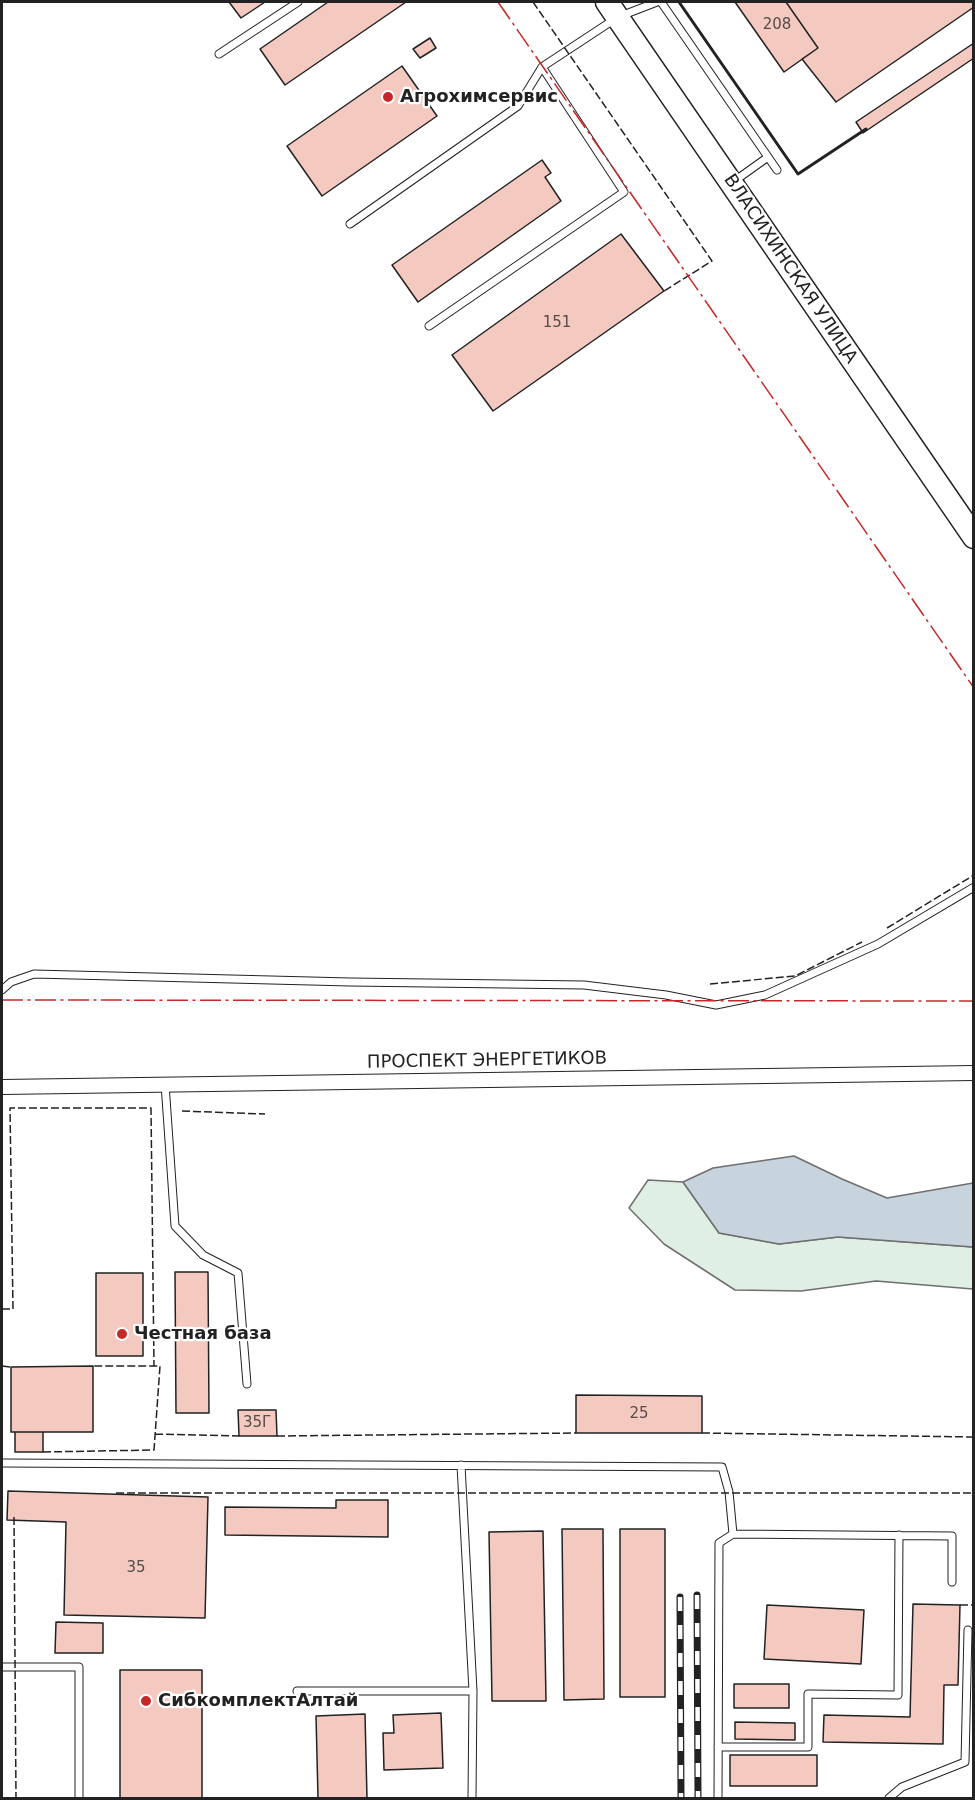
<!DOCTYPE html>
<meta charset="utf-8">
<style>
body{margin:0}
#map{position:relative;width:975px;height:1800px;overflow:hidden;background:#fff;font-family:"DejaVu Sans",sans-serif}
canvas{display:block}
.frame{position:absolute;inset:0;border:3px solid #222;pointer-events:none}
</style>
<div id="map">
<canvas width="975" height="1800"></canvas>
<div class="frame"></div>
</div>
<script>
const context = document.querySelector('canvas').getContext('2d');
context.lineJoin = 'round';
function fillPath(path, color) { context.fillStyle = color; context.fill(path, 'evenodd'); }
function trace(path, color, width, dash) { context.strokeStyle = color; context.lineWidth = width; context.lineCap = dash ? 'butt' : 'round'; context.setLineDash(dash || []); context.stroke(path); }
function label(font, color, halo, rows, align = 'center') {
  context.font = font + ' "DejaVu Sans",sans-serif'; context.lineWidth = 4.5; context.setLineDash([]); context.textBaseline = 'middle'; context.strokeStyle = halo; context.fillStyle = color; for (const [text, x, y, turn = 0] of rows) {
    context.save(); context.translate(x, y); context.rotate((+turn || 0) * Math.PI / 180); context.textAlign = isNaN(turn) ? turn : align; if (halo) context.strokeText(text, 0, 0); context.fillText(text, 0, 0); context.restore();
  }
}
const green = new Path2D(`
 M 648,1180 L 683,1182 L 719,1233 L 779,1244 L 838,1237 L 973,1247 L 973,1289 L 876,1281 L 801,1291 L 735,1290 L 664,1244 L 629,1208 Z`);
fillPath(green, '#e0efe3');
trace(green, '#6f6f6f', 1.5);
const water = new Path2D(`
 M 794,1156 L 842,1179 L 887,1198 L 973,1183 L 973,1247 L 838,1237 L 779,1244 L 719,1233 L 683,1182 L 713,1168 Z`);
fillPath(water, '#c7d3dd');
trace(water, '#6f6f6f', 1.5);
const building = new Path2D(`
 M 229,2 L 265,2 L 241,18 Z
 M 328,2 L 406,2 L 285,85 L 260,49 Z
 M 735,2 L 786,2 L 818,48 L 784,72 Z
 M 786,2 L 974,2 L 974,7 L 836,102 L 802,59 L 818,48 Z
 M 430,38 L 436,48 L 420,58 L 413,49 Z
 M 974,43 L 974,58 L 863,133 L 856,122 Z
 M 402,66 L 437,116 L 322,196 L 287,146 Z
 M 542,160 L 551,173 L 545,177 L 561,201 L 418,302 L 392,265 Z
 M 621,234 L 664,291 L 493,411 L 452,355 Z
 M 175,1272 L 208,1272 L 209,1413 L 176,1413 Z
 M 96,1273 L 143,1273 L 143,1356 L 96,1356 Z
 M 93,1366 L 93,1432 L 11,1432 L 11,1367 Z
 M 576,1395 L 702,1396 L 702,1433 L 576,1433 Z
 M 238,1410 L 276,1410 L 277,1436 L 239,1436 Z
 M 15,1432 L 43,1432 L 43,1452 L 15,1452 Z
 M 8,1491 L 208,1497 L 205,1618 L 64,1615 L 66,1522 L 7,1520 Z
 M 336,1500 L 388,1500 L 388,1537 L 225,1535 L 225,1507 L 336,1508 Z
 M 562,1529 L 603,1529 L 604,1699 L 564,1700 Z
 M 620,1529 L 665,1529 L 665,1697 L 620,1697 Z
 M 543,1531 L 546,1701 L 492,1701 L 489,1532 Z
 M 913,1604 L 960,1605 L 958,1685 L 944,1685 L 943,1744 L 823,1742 L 824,1715 L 910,1717 Z
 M 767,1605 L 864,1610 L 861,1664 L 764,1659 Z
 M 56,1622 L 103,1623 L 103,1653 L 55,1653 Z
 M 120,1670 L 202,1670 L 202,1798 L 120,1798 Z
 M 734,1684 L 789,1684 L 789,1708 L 734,1708 Z
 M 441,1713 L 443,1768 L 384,1770 L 383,1733 L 394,1733 L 393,1715 Z
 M 365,1714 L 367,1798 L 318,1798 L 316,1716 Z
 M 735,1722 L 795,1723 L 795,1740 L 735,1739 Z
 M 730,1755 L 817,1755 L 817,1786 L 730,1786 Z`);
fillPath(building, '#f3c9c0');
trace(building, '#222', 1.5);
const service = new Path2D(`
 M 661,2 L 777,170
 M 219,54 L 298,2
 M 733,182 L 768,157
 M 350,224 L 518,106 L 542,67 L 618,17 L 657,2
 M 429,326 L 624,192 L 542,67
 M 2,990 L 11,982 L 34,974 L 350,982 L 584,985 L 666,995 L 716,1005 L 765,995 L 878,944 L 974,887
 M 165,1084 L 175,1226 L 203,1255 L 238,1273 L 247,1384
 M 2,1463 L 722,1467 L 729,1492 L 733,1534 L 719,1543 L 718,1798
 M 461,1465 L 473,1691 L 472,1798
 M 733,1534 L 952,1536 L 952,1582
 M 2,1667 L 79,1667 L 79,1798
 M 297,1691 L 473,1691
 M 718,1747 L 808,1747 L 808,1694 L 898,1695 L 899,1535
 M 889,1798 L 902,1787 L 965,1762 L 968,1630`);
const minor = new Path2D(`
 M 2,1087 L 974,1073`);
const trunk = new Path2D(`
 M 607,2 L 974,537`);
trace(service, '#222', 9);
trace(minor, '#222', 16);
trace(trunk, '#222', 25);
trace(service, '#fff', 7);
trace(minor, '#fff', 14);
trace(trunk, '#fff', 22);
const rail = new Path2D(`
 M 697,1595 L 698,1798
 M 680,1597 L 681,1798`);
trace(rail, '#222', 7);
trace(rail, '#fff', 4.5, [14]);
trace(new Path2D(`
 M 533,2 L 712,261 L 664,291
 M 887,928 L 974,875
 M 710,984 L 795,976 L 862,942
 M 182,1111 L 265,1114
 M 2,1309 L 13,1309 L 10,1108 L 151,1108 L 154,1366
 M 2,1366 L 11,1367
 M 702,1433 L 974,1437
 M 155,1434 L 239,1436
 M 277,1436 L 576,1433
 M 43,1452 L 154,1450 L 160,1366 L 93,1366
 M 116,1493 L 974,1493
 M 14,1517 L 16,1798
 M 960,1605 L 974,1605`), '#222', 1.5, [8, 3]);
trace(new Path2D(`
 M 679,2 L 798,174 L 866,129`), '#222', 3);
trace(new Path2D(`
 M 498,2 L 974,688
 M 2,1000 L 974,1001`), '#c62828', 1.5, [21, 4.5, 3, 4.5]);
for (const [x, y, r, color] of [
 [388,97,6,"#c62828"],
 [122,1334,6,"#c62828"],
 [146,1701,6,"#c62828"]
]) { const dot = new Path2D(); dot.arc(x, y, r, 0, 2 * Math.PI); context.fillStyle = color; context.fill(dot); trace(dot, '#fff', 2); }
label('15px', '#564c4a', null, [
 ["208",777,25],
 ["151",557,323],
 ["25",639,1414],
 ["35Г",257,1423],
 ["35",136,1568]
]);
label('bold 18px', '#222', '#fff', [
 ["Агрохимсервис",400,97],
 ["Честная база",134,1334],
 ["СибкомплектАлтай",158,1701]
], 'left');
label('18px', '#222', '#fff', [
 ["ВЛАСИХИНСКАЯ УЛИЦА",790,269,56],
 ["ПРОСПЕКТ ЭНЕРГЕТИКОВ",487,1061,-1]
]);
</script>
